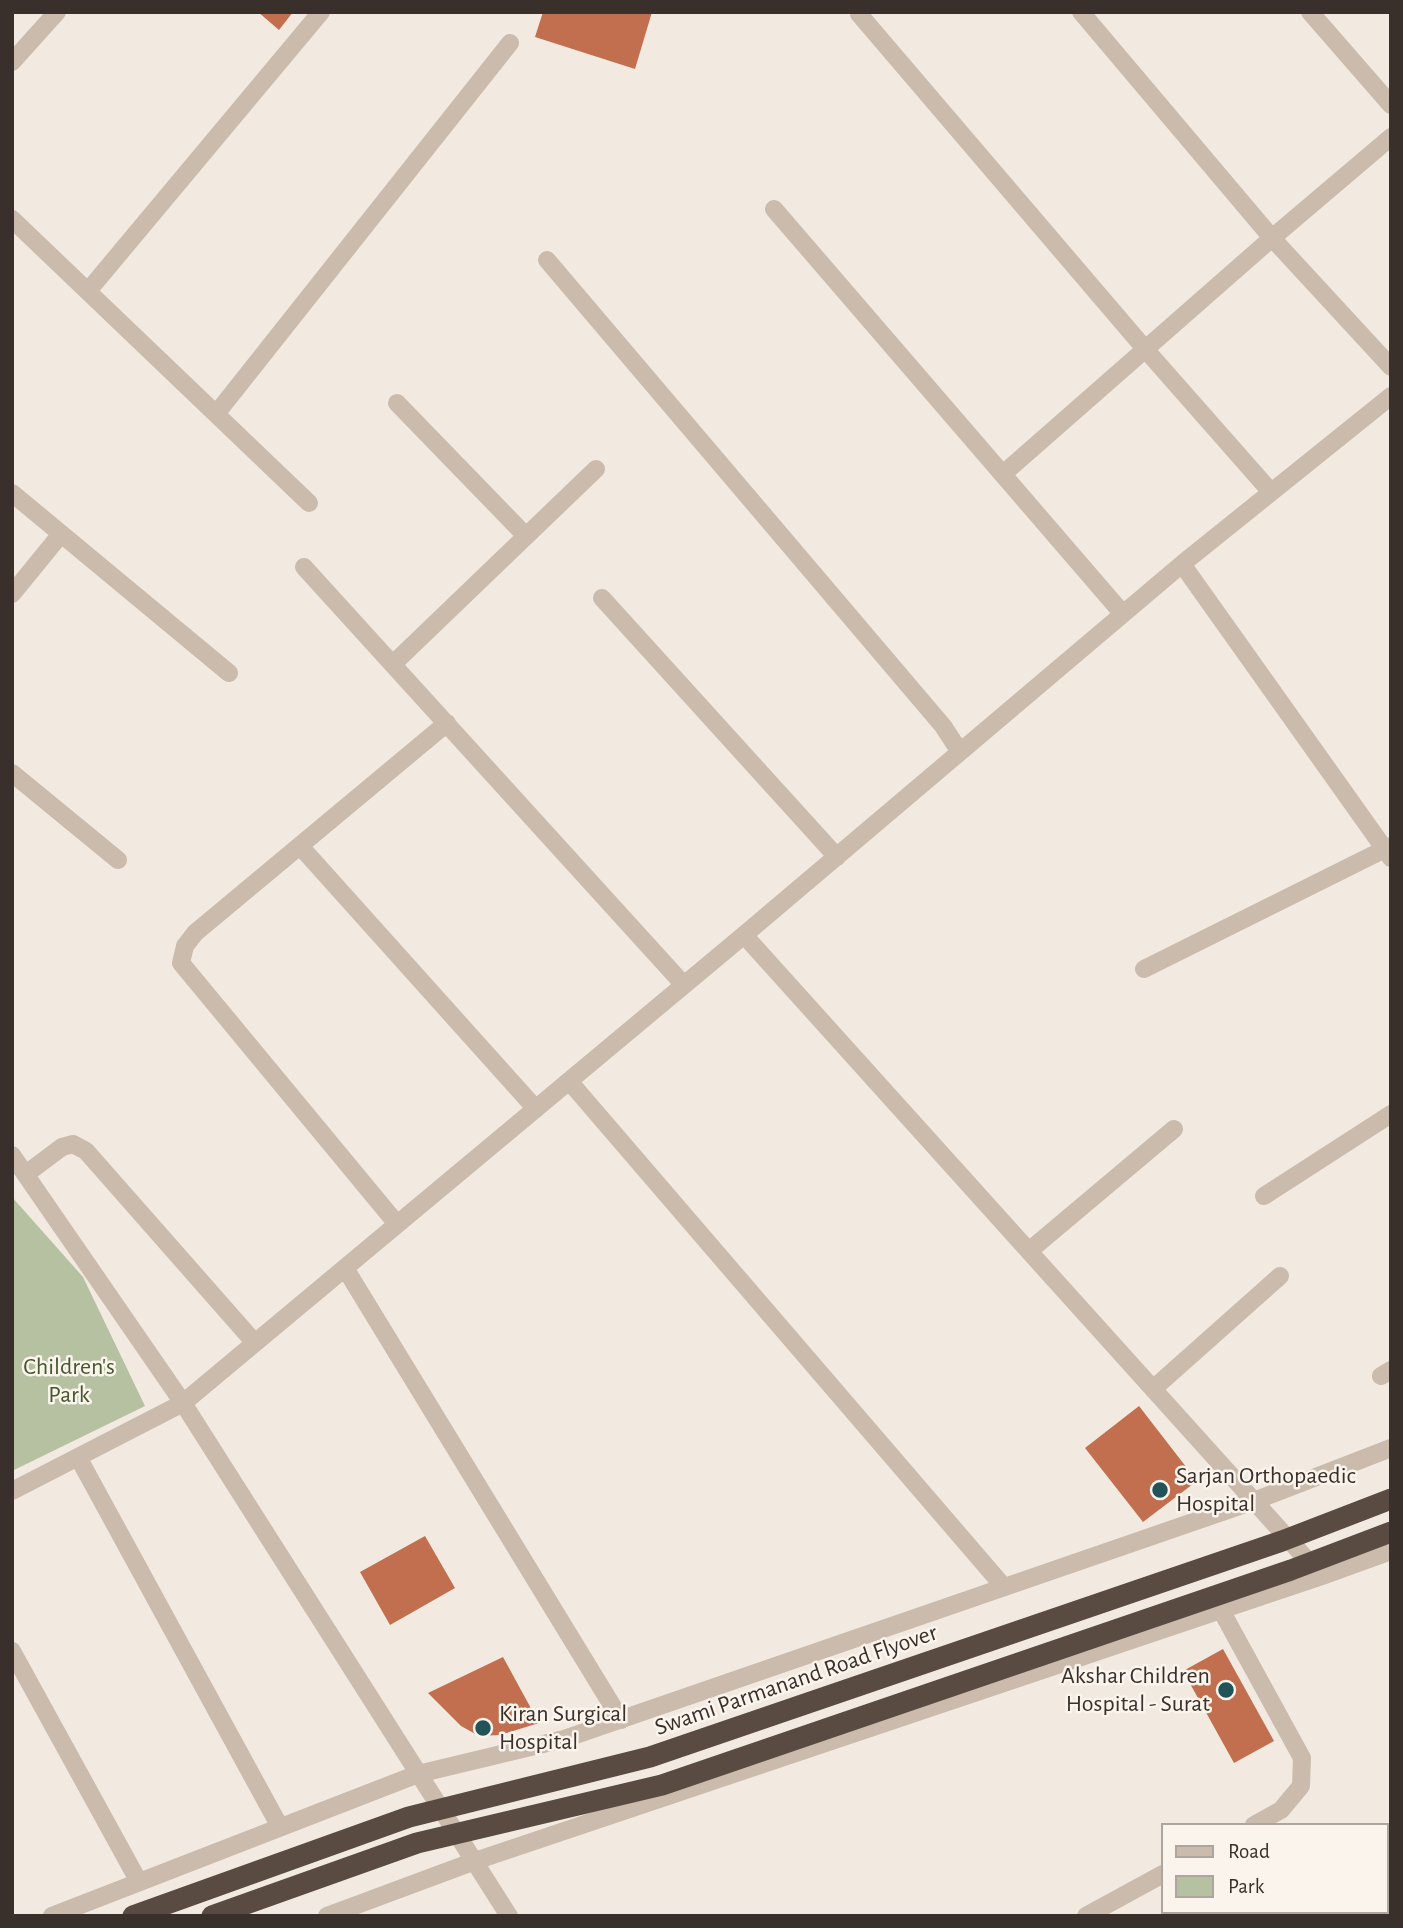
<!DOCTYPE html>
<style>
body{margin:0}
#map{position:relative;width:1403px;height:1928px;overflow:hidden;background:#f2eae0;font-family:"Alegreya Sans",sans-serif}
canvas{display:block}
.frame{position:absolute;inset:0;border:14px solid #39302b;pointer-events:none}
.legend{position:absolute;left:1161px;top:1823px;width:228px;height:91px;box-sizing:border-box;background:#faf4ec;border:2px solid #ada69f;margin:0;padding:9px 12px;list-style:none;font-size:21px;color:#39302b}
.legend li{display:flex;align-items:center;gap:14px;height:35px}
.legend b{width:35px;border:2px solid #ada69f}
</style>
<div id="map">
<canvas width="1403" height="1928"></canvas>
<div class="frame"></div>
<ul class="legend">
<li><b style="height:9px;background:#cabbac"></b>Road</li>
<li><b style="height:19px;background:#b5c1a0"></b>Park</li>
</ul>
</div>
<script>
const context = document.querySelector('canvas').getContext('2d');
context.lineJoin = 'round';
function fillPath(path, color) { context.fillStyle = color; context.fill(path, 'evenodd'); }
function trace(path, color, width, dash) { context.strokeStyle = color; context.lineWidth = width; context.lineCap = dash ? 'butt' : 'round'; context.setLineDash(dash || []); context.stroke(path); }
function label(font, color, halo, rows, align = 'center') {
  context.font = font + ' "Alegreya Sans",sans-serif'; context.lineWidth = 5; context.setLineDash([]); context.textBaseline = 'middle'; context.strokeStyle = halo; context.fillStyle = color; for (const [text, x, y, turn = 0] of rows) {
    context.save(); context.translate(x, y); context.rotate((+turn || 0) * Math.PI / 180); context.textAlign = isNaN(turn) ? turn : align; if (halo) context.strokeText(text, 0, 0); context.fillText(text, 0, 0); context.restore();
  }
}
fillPath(new Path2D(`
 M 12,1197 L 83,1277 L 145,1406 L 12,1471 Z`), '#b5c1a0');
fillPath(new Path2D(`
 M 258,12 L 293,12 L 279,30 Z
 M 543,12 L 652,12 L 635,69 L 535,37 Z
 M 1139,1406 L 1197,1481 L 1143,1522 L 1085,1448 Z
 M 425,1536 L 455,1588 L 390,1625 L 360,1572 Z
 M 1223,1649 L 1274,1741 L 1234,1763 L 1183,1671 Z
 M 503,1657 L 539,1723 L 500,1735 L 479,1736 L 461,1726 L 428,1693 Z`), '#c26f4f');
trace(new Path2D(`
 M 1081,12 L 1272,238 L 1391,367
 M 1310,12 L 1391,105
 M 859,14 L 1146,350 L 1271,492
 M 12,62 L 57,12
 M 774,209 L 1123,614
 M 12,219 L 309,503
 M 547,260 L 943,726 L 960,752
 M 88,291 L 321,12
 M 397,403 L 526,536
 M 216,414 L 510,43
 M 1003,474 L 1272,238 L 1391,137
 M 12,493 L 229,673
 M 1182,564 L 1391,858
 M 304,567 L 684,985
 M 12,594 L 61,534
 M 602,598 L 837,857
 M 393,664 L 596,469
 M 12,773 L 118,860
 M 300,846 L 536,1109
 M 744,935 L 1318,1572
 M 1144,969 L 1391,846
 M 569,1081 L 1004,1587
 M 12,1155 L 183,1403 L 509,1916
 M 26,1174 L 62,1147 L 73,1144 L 86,1151 L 255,1343
 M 1264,1196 L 1391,1114
 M 397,1224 L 181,963 L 185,946 L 195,933 L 447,723
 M 1029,1251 L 1174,1129
 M 345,1268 L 621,1720
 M 1381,1376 L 1391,1370
 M 1153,1389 L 1280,1276
 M 78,1457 L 280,1827
 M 12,1491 L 183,1403 L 744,935 L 1182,564 L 1391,396
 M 1221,1610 L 1302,1758 L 1301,1786 L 1281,1810 L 1254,1825
 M 12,1651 L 139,1882
 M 52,1916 L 418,1774 L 564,1739 L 1254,1501 L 1391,1448
 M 327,1916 L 475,1861 L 1322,1576 L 1391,1551
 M 1086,1916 L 1163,1874`), '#cabbac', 18);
trace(new Path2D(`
 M 133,1916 L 409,1817 L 650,1757 L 1282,1541 L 1391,1499
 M 212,1916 L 417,1843 L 662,1785 L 1291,1570 L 1391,1532`), '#594a42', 21);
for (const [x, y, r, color] of [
 [1160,1490,9,"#215359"],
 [1226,1690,9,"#215359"],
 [483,1728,9,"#215359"]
]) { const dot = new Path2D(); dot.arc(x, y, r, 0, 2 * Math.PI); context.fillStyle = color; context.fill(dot); trace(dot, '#faf4ec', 2.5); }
label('24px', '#46562f', '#faf4ec', [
 ["Children's",69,1367],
 ["Park",69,1395]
]);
label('24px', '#39302b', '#faf4ec', [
 ["Sarjan Orthopaedic",1176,1476],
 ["Hospital",1176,1504],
 ["Akshar Children",1210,1676,"right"],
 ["Hospital - Surat",1210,1704,"right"],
 ["Kiran Surgical",499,1714],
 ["Hospital",499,1742]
], 'left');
label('24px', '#39302b', '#faf4ec', [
 ["Swami Parmanand Road Flyover",796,1680,-19]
]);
</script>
